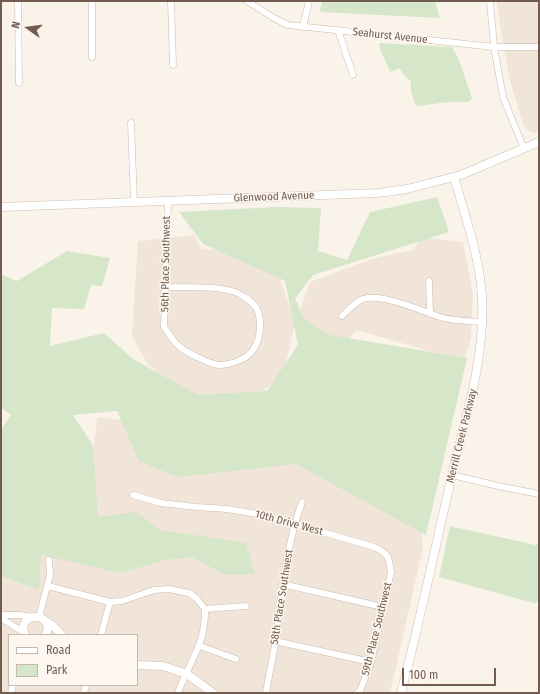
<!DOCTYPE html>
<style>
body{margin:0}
#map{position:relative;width:540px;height:694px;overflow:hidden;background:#faf3ea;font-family:"Fira Sans Condensed",sans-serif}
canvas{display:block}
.frame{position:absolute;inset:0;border:2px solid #725b50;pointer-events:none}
.legend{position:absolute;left:8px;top:634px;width:130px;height:52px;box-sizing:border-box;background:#fdf7f0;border:1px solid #c5b9b0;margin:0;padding:5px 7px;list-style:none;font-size:12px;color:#725b50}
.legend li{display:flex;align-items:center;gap:8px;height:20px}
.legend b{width:20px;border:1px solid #c5b9b0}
.north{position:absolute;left:8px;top:8px;width:40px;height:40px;-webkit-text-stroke:3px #fdf7f0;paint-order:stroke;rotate:284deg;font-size:11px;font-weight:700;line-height:16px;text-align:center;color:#725b50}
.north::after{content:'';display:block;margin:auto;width:14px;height:18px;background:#725b50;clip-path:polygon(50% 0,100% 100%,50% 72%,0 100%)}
.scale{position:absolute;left:402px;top:668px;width:94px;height:18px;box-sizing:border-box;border:2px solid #725b50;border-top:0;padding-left:5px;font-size:12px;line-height:14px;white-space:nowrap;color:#725b50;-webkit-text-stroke:3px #fdf7f0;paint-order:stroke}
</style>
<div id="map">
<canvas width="540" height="694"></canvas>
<div class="frame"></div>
<ul class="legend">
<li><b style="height:5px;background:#fff"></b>Road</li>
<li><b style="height:11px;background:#d6e6c9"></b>Park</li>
</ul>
<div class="north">N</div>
<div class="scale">100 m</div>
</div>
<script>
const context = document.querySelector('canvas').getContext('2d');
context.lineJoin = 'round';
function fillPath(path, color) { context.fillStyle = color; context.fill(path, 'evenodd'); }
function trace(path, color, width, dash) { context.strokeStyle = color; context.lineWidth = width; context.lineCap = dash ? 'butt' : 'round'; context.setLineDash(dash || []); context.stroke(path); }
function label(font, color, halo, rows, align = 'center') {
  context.font = font + ' "Fira Sans Condensed",sans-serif'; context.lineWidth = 3; context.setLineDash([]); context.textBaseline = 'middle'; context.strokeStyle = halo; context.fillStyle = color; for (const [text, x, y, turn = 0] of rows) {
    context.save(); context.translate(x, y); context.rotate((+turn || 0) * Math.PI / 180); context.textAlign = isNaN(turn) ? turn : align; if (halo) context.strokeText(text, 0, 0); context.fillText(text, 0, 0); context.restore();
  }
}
fillPath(new Path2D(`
 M 497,1 L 539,1 L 539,132 L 533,133 L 525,129 L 509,78 L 498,12 Z
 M 195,235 L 201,249 L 234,251 L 278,273 L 295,324 L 283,374 L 251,401 L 191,401 L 147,363 L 132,336 L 138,241 Z
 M 422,237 L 463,242 L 473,295 L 471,339 L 463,361 L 357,330 L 342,345 L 297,319 L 310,282 L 375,258 L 413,250 Z
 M 97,417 L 132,421 L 301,456 L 421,521 L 423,548 L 390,693 L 1,693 L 1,570 L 36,538 L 87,517 ZM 9,635 L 137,635 L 137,685 L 9,685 Z`), '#f1e5d9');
fillPath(new Path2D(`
 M 322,1 L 435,1 L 440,18 L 320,12 Z
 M 379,43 L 452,47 L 459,60 L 472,98 L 469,102 L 449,102 L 416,106 L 411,92 L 411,82 L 403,74 L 400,68 L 390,72 C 387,62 380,53 379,43 Z
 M 437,197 L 449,232 L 313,275 L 295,299 L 304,319 L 330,335 L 467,358 L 426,535 L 296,464 L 177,477 L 139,461 L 117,411 L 73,415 L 93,445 L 98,517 L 136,512 L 161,530 L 246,543 L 255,574 L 225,575 L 192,557 L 165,560 L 121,573 L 41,555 L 39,590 L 1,576 L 1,430 L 11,415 L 1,408 L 1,274 L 17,281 L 67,251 L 110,258 L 102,286 L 91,285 L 84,309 L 52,308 L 50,346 L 104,333 L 133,359 L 198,395 L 267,391 L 298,345 L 285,281 L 203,244 L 179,212 L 277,207 L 321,208 L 318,251 L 347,260 L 370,212 Z
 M 450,526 L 535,545 L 539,544 L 539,602 L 534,603 L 439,577 Z`), '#d6e6c9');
const street = new Path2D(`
 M 18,1 L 19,83
 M 92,1 L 92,57
 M 171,1 L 173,65
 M 247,1 L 274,18 L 288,25 L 494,47 L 539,47
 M 490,1 L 494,47 L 503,97 L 524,149
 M 303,27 L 309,1
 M 338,30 L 353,75
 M 131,123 L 134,202
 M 429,281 L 430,313
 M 165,287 C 187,288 215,285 235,292 C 243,295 253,302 257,309 C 262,321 261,339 253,350 C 247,360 229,365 218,365 C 210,364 188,353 181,348 C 174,343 169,334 164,327 L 168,201
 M 342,316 C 349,309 354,303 363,299 C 382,293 422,311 440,317 C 452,321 470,321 483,322
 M 452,475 L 498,486 L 539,494
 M 133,495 L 161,503 L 196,507 L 227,509 L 264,515 L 374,547 C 388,553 389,557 391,572 L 371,662 L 360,691 L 357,693
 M 282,584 L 383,607
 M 48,586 L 110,602 L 122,601 L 154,590 L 169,589 L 189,593 L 197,599 L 205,609 L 246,606
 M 1,615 L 20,615 L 33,617
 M 39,617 L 50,575 L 49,560
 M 1,618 L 23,632
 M 101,635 L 110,602
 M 275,641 L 371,662
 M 200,646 L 236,659
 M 11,693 L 13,685
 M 84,693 L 86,685
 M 178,693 C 189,661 206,645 205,609
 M 266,693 C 269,675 273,657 276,639 C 282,592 286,546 302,502`);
const secondary = new Path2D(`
 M 1,207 L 378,193 L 407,189 L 461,175 L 539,142
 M 45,621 L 52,625 L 62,635
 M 25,635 C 15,611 56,611 46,635
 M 137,665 L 163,666 L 187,674 L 213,693
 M 401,693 C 420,621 435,548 452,475 C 466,416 485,359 482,297 C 480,258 465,215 454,177`);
trace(street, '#cbbbb0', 7);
trace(secondary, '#cfbdb1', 9);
trace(street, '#fff', 6);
trace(secondary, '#fff', 8);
label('11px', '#725b50', '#fdf7f0', [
 ["Seahurst Avenue",390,36,6],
 ["Glenwood Avenue",274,197,-2],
 ["56th Place Southwest",166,264,-89],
 ["Merrill Creek Parkway",462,436,-76],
 ["10th Drive West",289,523,15],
 ["58th Place Southwest",282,597,-81],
 ["59th Place Southwest",377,629,-76]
]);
</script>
